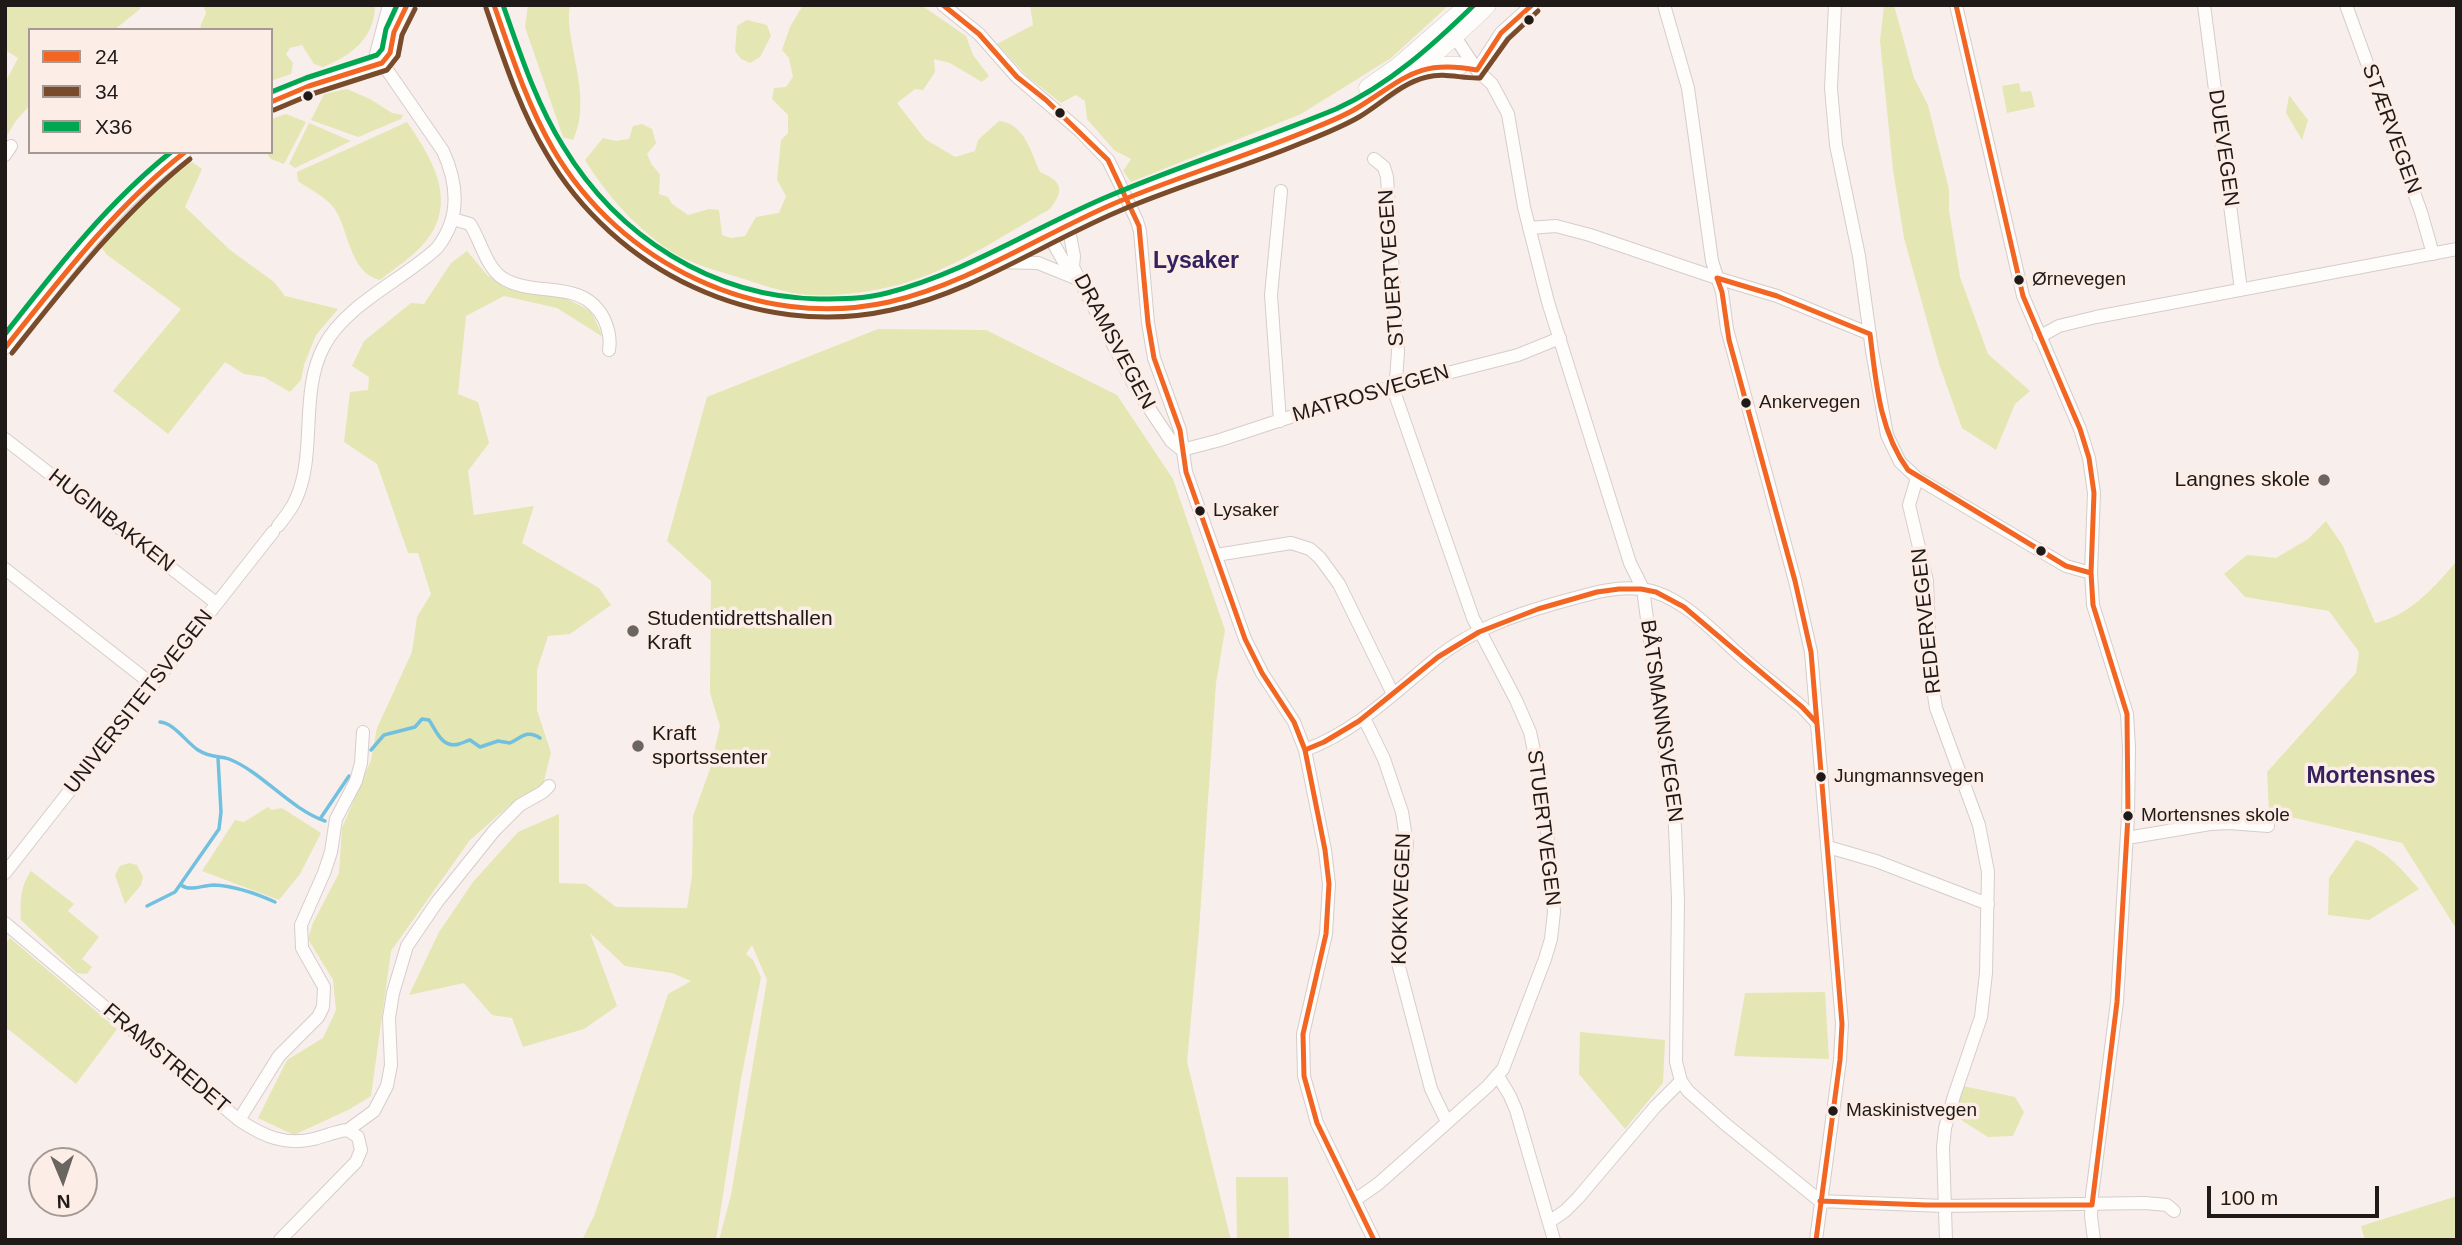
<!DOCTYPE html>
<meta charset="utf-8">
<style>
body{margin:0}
#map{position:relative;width:2462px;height:1245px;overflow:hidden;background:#f8efec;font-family:Helvetica,sans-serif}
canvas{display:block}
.frame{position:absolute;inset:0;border:7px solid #1f1a18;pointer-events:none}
.legend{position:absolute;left:28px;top:28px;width:245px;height:126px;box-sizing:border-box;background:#fdede7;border:2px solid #a49994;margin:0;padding:9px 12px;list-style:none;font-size:21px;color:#1f1a18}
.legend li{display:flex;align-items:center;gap:14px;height:35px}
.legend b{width:35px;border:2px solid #a49994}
.north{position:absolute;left:28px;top:1147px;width:70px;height:70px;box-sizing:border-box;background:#fdede7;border:2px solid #a49994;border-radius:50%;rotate:178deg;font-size:19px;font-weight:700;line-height:28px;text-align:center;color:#1f1a18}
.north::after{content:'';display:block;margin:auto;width:24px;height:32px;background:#6b6562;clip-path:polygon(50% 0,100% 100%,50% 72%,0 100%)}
.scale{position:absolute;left:2207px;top:1186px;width:172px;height:32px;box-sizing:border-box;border:4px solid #1f1a18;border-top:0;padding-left:9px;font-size:21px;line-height:24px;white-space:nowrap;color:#1f1a18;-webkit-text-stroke:5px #fdede7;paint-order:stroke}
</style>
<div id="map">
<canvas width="2462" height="1245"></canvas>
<div class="frame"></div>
<ul class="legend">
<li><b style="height:9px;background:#f26522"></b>24</li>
<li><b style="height:9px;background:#7a4b2a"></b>34</li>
<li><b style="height:9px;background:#00a651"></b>X36</li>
</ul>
<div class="north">N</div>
<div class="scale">100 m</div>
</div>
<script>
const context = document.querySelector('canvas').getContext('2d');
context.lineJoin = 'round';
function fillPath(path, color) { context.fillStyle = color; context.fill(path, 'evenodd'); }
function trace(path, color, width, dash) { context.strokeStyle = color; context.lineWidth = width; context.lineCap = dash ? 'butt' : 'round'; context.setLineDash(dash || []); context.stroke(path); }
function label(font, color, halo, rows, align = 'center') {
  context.font = font + ' Helvetica,sans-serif'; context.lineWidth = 7; context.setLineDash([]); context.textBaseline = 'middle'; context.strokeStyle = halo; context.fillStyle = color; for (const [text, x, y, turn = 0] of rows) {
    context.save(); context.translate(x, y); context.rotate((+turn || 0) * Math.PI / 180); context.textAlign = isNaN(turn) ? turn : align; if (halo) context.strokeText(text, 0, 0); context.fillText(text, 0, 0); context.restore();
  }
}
fillPath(new Path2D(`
 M 5,5 L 141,5 L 140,9 L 114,30 L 30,30 L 30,105 L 15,122 L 5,139 L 5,83 L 18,58 L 5,50 Z
 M 203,5 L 375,5 C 375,38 351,56 323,67 L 314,64 L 302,45 L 290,48 L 286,54 L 293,63 L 291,74 L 271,81 L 271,30 L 204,30 L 200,27 L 206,13 Z
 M 528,5 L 570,5 C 568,14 569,23 570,32 C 575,67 589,106 573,140 L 563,137 L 525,27 Z
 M 803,5 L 921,5 L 966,36 L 973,55 L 989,76 L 982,82 L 950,63 L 934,59 L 935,72 L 923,90 L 915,89 L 897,103 L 925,139 L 955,157 L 975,151 L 978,140 L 999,121 C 1024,123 1031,152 1040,172 C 1062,181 1065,190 1050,209 C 1005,234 959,266 908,282 C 875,292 827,299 793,293 C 772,289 751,281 731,275 C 707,268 684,261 663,246 C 631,222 606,194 585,160 L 603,138 L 616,141 L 629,139 L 633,126 L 642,124 L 652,129 L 656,143 L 647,154 L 652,165 L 660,174 L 659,194 L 668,197 L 672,204 L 688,215 L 709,209 L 719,210 L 722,235 L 731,238 L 745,236 L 756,217 L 779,213 L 786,196 L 777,180 L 781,140 L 788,133 L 788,115 L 772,99 L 774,88 L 786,87 L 793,77 L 789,58 L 782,50 L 790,27 Z
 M 1030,5 L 1449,5 L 1391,58 L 1301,114 L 1131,182 L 1123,171 L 1131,159 L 1114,150 L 1087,119 L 1085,101 L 1076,95 L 1061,103 L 1028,77 L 997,44 L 1033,25 Z
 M 1884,5 L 1894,5 L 1914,78 L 1928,105 L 1949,189 L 1949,210 L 1960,277 L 1988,354 L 2030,391 L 2015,404 L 1996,450 L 1962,428 L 1939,364 L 1904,238 L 1893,170 L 1880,41 Z
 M 747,20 L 767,25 L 771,36 L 760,57 L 750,63 L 741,59 L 735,51 L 737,26 Z
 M 2019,83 L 2021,92 L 2031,91 L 2035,107 L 2007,113 L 2002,86 Z
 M 347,89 L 370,99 L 392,113 L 403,115 L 401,119 L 358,137 L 311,120 L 324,94 Z
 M 2289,95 L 2308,120 L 2302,140 L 2286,113 Z
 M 286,114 L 306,122 L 284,164 L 271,159 L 266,152 L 271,152 L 271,119 Z
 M 407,122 C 431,157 459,201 426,241 C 414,256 395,268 380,280 C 349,273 349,229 334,208 C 325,196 310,190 298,181 L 297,172 Z
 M 309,123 L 351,141 L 295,168 L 289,164 Z
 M 192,162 L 202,169 L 185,207 L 230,250 L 274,282 L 285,296 L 338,309 L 316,335 L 304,365 L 301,380 L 290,392 L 264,377 L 244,374 L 225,362 L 168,434 L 113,391 L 181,309 L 106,254 L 102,248 L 103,242 L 130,212 L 184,166 Z
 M 467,251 L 488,276 L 523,290 L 563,297 L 591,311 L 603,337 L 557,308 L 504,296 L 466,316 L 458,394 L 478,402 L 489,443 L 468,471 L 474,515 L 534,506 L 522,543 L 599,588 L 611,605 L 570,634 L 548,636 L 537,670 L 537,710 L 551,753 L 543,785 L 510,805 L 470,840 L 391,951 L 371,1096 L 350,1109 L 294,1135 L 258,1118 L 287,1060 L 323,1038 L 336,1010 L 333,980 L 308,939 L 313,923 L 339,873 L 342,828 L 371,760 L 377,728 L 412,652 L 417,617 L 431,594 L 418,553 L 408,553 L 377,464 L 344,442 L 350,392 L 368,390 L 369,377 L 352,366 L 364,341 L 411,303 L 424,304 L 451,263 Z
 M 878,329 L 986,330 L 1117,395 L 1173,479 L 1225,630 L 1216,683 L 1199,931 L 1187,1062 L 1231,1240 L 719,1240 L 731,1195 L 767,980 L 752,945 L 746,954 L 753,960 L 761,977 L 741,1079 L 716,1240 L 582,1240 L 594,1216 L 668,994 L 691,981 L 672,973 L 625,966 L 590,933 L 617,1006 L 584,1029 L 523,1047 L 512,1018 L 492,1015 L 464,983 L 409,995 L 439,932 L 473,882 L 518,832 L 559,814 L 559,883 L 586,884 L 616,907 L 687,908 L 692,876 L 693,816 L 710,769 L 720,726 L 710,693 L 711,581 L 667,541 L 707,397 Z
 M 2326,521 L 2343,546 L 2375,623 C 2410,616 2435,586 2457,561 L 2457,930 L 2402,843 L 2269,812 L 2267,772 L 2356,673 L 2359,652 L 2329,611 L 2245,597 L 2224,574 L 2247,555 L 2276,558 L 2308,539 Z
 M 268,807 L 272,810 L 282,808 L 321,833 L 300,874 L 279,900 L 202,871 L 235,820 L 244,822 Z
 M 2356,840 C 2384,848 2400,867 2419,889 L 2369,920 L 2328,915 L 2329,878 Z
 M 129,863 L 137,865 L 143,877 L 141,885 L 125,904 L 115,875 L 120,866 Z
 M 31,871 L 74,904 L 68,911 L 99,937 L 82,959 L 92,967 L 87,974 L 77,973 L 21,920 C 20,901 20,887 31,871 Z
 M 10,938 L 117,1029 L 76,1084 L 8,1029 L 5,1031 L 5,944 Z
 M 1825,992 L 1829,1059 L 1734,1056 L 1745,993 Z
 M 1580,1032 L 1665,1040 L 1663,1083 L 1625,1129 L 1579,1074 Z
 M 1963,1086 L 2015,1097 L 2024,1112 L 2013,1136 L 1988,1137 L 1955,1116 Z
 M 1236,1177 L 1288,1177 L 1289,1240 L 1237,1240 Z
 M 2457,1196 L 2457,1240 L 2365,1240 L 2361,1226 Z`), '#e4e6b3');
trace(new Path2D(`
 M 160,722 C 174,723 186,742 198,750 C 212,759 219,755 229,759 C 262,772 290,809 325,821
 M 371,750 L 384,735 L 415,727 L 422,719 L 429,720 C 436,730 442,749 459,744 C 463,743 466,741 470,740 L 480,747 L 498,741 L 510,743 C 521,738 527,729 540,738
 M 320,819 L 349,776
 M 181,885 C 190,892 202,885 214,885 C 236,886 255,893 275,902
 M 147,906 L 175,892 L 219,829 L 221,812 L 218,758`), '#72c0df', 3.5);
const minor = new Path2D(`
 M 943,5 L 979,34 L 1017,77 L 1080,131 L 1108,160 L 1116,176
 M 1664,5 L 1688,88 L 1712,261 L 1722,292 L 1727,329 L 1795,581 L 1811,652 L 1842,1024 L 1840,1060 L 1816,1240
 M 1835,5 L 1831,88 L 1836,145 L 1859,256 L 1872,351 L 1887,435 L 1900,462 L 1917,478 L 2066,566 L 2091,573
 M 1956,5 L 2023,296 L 2080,429 L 2089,458 L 2094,493 L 2091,573 L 2093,605 L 2127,714 L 2129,748 L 2128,816 L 2117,1002 L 2092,1195 L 2091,1216 L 2094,1240
 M 2204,5 L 2241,290
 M 2346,5 L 2421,212 L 2433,254
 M 1447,34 L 1457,40 L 1477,70 L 1492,84 L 1508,114 L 1524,207 L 1548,302 L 1630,563 L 1643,589 L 1675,827 L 1678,900 L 1676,1062 L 1681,1081 L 1655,1107 L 1578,1198 L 1565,1211 L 1549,1222
 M 1477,70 L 1501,33 L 1532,5
 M 271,102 L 309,86 L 382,63 L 390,53 L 394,32 L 407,5
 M 5,155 L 11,146
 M 453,219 L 470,224 C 481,241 486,268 504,279 C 538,298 583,278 604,319 C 609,330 611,339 609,350
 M 1137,221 L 1140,231 L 1148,323 L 1154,358 L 1180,430 L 1186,472 L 1245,639 L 1262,673 L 1294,722 L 1305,750 L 1325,850 L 1329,884 L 1326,934 L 1303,1034 L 1304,1076 L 1317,1123 L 1374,1240
 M 1068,225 L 1074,256 L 1073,267 L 1135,387 L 1171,441 L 1182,450
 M 1529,228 L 1556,226 L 1590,235 L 1717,278 L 1777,296 L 1870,334
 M 1048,234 L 1064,262 L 1073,267
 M 994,262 L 1038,263 L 1080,280
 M 2039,337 L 2059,326 L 2096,317 L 2457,249
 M 5,348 C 61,278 112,206 185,152
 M 1280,421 L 1271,295 L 1281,191
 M 5,439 L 216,603
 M 1182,450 L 1220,440 L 1342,400 L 1518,355 L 1560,338
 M 1917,478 L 1909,505 L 1927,581 L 1931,677 L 1936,708 L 1979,825 L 1988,872 L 1986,973 L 1981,1017 L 1954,1096 L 1945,1128 L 1943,1148 L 1946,1240
 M 278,526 C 284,518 292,509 296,499 C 317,453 299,393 324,346 C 346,304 403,280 437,248 C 461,218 458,184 443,151 L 376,54 L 389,5
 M 1216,555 L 1291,543 L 1310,549 L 1320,558 L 1339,584 L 1393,694
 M 5,569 L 153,685
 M 1364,718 L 1384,759 L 1402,812 L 1407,844 L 1397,935 L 1398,963 L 1431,1089 L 1447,1122
 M 1305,750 C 1357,731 1396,691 1438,657 C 1472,630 1512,616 1553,604 C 1581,597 1612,585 1641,589 C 1682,594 1715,634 1745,660 C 1764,676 1783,691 1802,707 L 1816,722
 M 2127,838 L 2210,824 L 2229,823 L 2268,826
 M 1828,847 L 1876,861 L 1988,904
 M 5,873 L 273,532
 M 5,923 L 239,1120 C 263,1136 285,1146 314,1139 C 326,1136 336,1131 348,1130 L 358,1137 L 361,1150 L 356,1162 L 280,1240
 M 1498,1076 L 1510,1096 L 1516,1110 L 1554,1240
 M 1681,1081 L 1688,1091 L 1724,1123 L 1820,1201 L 1944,1206 L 2145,1203 L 2167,1205 L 2174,1211
 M 239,1120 L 279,1056 L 318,1017 L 323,1007 L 324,987 L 302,948 L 301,925 L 324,873 L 331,852 L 336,819 L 356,781 L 361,763 L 363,732
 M 348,1130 L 374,1111 L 387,1086 L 391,1065 L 389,1018 L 393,993 L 407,946 L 437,902 L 494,831 L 520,805 L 543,792 L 549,786
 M 1355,1200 L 1378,1184 L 1413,1153 L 1488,1086 L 1503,1069 L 1545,959 L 1551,939 L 1554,912 L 1547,832 L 1538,770 L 1530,732 L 1516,700 L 1473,618 L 1395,394 L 1398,352 L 1387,177 L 1384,167 L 1374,159`);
const highway = new Path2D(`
 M 494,5 C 514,60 532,119 566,168 C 627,259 728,313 837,308 C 855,307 875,306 892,301 C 969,279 1038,236 1112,204 C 1174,178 1239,159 1301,132 C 1318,125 1336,120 1352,111 C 1403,84 1446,45 1487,5
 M 1416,71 L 1442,66 L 1459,66
 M 1368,88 L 1399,66 L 1469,5`);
trace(minor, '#d4cdcb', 14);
trace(highway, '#d4cdcb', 19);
trace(minor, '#fefdfc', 12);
trace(highway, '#fefdfc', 18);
const minorBridge = new Path2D(`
 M 1116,176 L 1137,221`);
trace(minorBridge, '#d4cdcb', 14, []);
trace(minorBridge, '#fefdfc', 12);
trace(new Path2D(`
 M 494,5 C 511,54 527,104 553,149 C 620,264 758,331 889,302 C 968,284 1039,236 1113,204 C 1179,176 1248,156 1314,128 C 1329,122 1344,116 1357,108 C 1405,79 1416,59 1477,70 L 1501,33 L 1532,5
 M 943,5 L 979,34 L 1017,77 L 1046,100 L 1108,160 L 1139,226 L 1148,323 L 1154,358 L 1180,430 L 1186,472 L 1245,639 L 1262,673 L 1294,722 L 1305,750 L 1325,850 L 1329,884 L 1326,934 L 1303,1034 L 1304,1076 L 1317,1123 L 1374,1240
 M 271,102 L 309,86 L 382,63 L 390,53 L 394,32 L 407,5
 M 1717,278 L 1722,292 L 1729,340 L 1795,581 L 1811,652 L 1842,1024 L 1840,1060 L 1816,1240
 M 1717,278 L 1777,296 L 1870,334 C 1876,382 1879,430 1908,470 L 2066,566 L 2091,573
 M 5,348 C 61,278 114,208 185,152
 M 1305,750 L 1324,742 L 1359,721 L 1438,657 L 1479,632 L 1538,609 L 1597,592 L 1619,589 L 1641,589 L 1656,592 L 1684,607 L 1802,707 L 1816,722
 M 1820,1201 L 1926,1205 L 2092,1205 L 2117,1002 L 2128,816 L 2127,714 L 2093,605 L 2091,573 L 2094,493 L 2089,458 L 2080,429 L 2023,296 L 1956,5`), '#f26522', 5);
trace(new Path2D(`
 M 486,8 C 503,57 519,108 546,153 C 614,271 756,340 891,310 C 971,293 1042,244 1117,212 C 1177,186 1239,169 1299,144 C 1319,136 1340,128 1359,117 C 1381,104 1401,83 1427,77 C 1445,72 1462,79 1480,78 L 1508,39 L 1538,11
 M 274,110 L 312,94 L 387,70 L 398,56 L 402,35 L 415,9
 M 12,353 C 67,284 120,215 190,159`), '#7a4b2a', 5);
trace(new Path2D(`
 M 503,5 C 520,53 536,103 563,146 C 618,237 712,297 819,299 C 841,299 865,299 887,293 C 965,273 1035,227 1109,196 C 1184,164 1261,140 1336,109 C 1389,85 1433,45 1474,5
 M 271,92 L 306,78 L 377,55 L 382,49 L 386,29 L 397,5
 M 5,334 C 56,269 106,204 171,152`), '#00a651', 5);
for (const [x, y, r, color] of [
 [1529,20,6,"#1f1a18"],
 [308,96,6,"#1f1a18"],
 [1060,113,6,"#1f1a18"],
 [2019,280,6,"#1f1a18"],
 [1746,403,6,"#1f1a18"],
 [2324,480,7,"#6b6562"],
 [1200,511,6,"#1f1a18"],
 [2041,551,6,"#1f1a18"],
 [633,631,7,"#6b6562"],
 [638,746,7,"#6b6562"],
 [1821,777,6,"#1f1a18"],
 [2128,816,6,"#1f1a18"],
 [1833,1111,6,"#1f1a18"]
]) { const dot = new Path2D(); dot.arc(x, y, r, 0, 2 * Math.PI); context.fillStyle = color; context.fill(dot); trace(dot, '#fdede7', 2.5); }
label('19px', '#1f1a18', '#fdede7', [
 ["Ørnevegen",2032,280],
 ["Ankervegen",1759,403],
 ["Lysaker",1213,511],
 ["Jungmannsvegen",1834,777],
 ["Mortensnes skole",2141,816],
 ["Maskinistvegen",1846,1111]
], 'left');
label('21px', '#1f1a18', '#fdede7', [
 ["STÆRVEGEN",2391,129,70],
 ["DUEVEGEN",2223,148,82],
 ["STUERTVEGEN",1392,268,-94],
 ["DRAMSVEGEN",1114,342,62],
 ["MATROSVEGEN",1371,394,-16],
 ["HUGINBAKKEN",111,521,38],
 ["REDERVEGEN",1927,621,-96],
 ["UNIVERSITETSVEGEN",139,702,-52],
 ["BÅTSMANNSVEGEN",1661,721,82],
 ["STUERTVEGEN",1543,828,83],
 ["KOKKVEGEN",1402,899,-88],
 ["FRAMSTREDET",166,1059,40]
]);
label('21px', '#1f1a18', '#fdede7', [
 ["Langnes skole",2310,480,"right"],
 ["Studentidrettshallen",647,619],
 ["Kraft",647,643],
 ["Kraft",652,734],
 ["sportssenter",652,758]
], 'left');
label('bold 23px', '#33225d', '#fdede7', [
 ["Lysaker",1196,262],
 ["Mortensnes",2371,777]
]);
</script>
